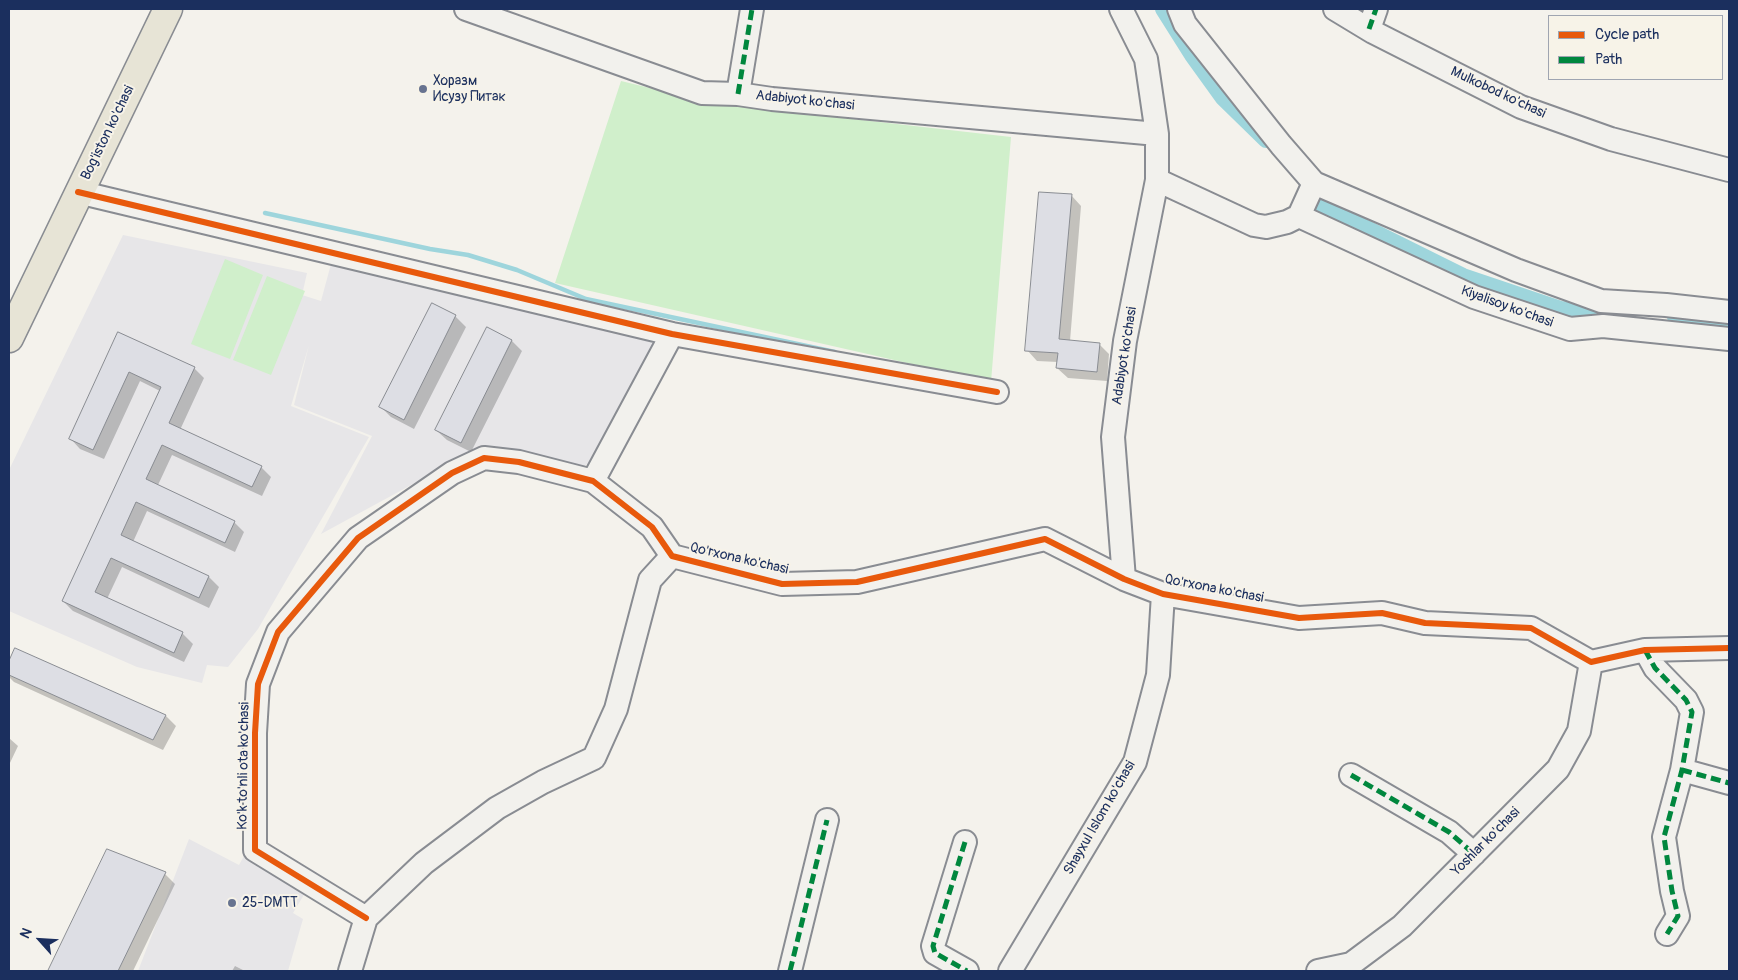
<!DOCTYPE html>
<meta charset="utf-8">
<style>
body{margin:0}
#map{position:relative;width:1738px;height:980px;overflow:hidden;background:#f4f2ec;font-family:Pangolin,sans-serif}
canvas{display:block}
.frame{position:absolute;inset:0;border:10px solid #1b2f5e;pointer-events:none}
.legend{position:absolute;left:1548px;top:15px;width:175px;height:65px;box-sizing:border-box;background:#f7f3e8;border:1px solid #9fa5b1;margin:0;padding:6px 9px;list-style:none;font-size:15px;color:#1b2f5e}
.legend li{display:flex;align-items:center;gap:10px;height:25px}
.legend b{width:25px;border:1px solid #9fa5b1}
.north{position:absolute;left:15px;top:915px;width:50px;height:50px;-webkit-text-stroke:4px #f7f3e8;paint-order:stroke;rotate:296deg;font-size:14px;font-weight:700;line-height:20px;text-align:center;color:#1b2f5e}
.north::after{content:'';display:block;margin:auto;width:18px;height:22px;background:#1b2f5e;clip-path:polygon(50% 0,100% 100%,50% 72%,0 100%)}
</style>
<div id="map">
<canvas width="1738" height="980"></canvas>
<div class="frame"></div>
<ul class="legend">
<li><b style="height:6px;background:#e8590c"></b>Cycle path</li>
<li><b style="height:6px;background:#00873e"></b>Path</li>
</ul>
<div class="north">N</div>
</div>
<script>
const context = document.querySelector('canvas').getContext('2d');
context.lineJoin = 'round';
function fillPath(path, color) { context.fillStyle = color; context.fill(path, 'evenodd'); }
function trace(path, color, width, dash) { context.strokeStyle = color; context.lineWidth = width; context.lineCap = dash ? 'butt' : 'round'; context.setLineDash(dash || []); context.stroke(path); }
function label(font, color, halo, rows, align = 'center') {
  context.font = font + ' Pangolin,sans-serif'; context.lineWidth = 4; context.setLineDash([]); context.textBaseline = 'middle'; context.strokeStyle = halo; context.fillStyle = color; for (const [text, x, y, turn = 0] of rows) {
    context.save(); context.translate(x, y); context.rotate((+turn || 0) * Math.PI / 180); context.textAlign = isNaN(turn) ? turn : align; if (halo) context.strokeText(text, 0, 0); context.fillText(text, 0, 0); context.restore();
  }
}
fillPath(new Path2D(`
 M 123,235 L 307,273 L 302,295 L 321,301 L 331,264 L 642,335 L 653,344 L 594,459 L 579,470 L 470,453 L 321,534 L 372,436 L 294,405 L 309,345 L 291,406 L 369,437 L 258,629 L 228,667 L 207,665 L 202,683 L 137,667 L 9,611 L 9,470 Z
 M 189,839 L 239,865 L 245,854 L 305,893 L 293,913 L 303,919 L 288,971 L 138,971 Z`), '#e7e6e8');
fillPath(new Path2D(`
 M 621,81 L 712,103 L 1011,137 L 991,382 L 555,283 Z
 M 225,259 L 263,275 L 230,359 L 191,344 Z
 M 267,276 L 305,291 L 271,375 L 233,360 Z`), '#d0efcb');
fillPath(new Path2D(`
 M 1071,195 L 1081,206 L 1070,341 L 1099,344 L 1109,354 L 1107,381 L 1068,378 L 1057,368 L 1058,362 L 1037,361 L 1027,350 Z
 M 432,305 L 455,316 L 466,327 L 414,429 L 391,417 L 381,407 Z
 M 487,329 L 512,341 L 522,351 L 471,452 L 447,440 L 436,430 Z
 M 119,333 L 194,368 L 204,378 L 180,430 L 261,467 L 271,477 L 262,496 L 172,455 L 158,485 L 234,522 L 244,532 L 235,552 L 147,511 L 133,542 L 209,577 L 219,587 L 209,608 L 122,567 L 107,599 L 182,633 L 193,644 L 184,662 L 73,611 L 63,601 L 160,391 L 140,381 L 104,459 L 80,449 L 70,438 Z
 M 16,650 L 166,716 L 176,726 L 163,750 L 14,682 L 9,677 L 9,663 Z
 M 9,738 L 18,746 L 9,765 Z
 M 108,850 L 165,874 L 175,884 L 133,971 L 50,971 Z
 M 235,966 L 245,971 L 232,971 Z`), '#0003');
trace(new Path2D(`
 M 265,213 L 430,249 L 468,255 L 517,270 L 586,299 L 835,352`), '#9ed5dc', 4.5);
trace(new Path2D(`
 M 1163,9 L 1192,55 L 1223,98 L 1266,140
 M 1318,203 L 1320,205 L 1463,276 L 1561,309 L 1618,313
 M 1675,317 L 1729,325`), '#9ed5dc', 16);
const building = new Path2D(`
 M 1039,192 L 1072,194 L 1059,339 L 1100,343 L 1097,372 L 1056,368 L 1058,353 L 1025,351 Z
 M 432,303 L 456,315 L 404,420 L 379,407 Z
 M 487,327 L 512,340 L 461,443 L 435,430 Z
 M 118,332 L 195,367 L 169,423 L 262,466 L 252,487 L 162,445 L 146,479 L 235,521 L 225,543 L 136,502 L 121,535 L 209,576 L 199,598 L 111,558 L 95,592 L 183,632 L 174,653 L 62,601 L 161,387 L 129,372 L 93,450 L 69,439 Z
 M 15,648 L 166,715 L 153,740 L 9,675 L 9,661 Z
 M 107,849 L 166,872 L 118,971 L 48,971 Z`);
fillPath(building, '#dddee4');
trace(building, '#898c92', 1);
const minor = new Path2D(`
 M 466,9 L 702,93 L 738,94 L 772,99 L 1157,134
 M 1121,9 L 1146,59 L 1157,134 L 1157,180 L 1125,341 L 1113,437 L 1124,579
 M 1179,9 L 1185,24 L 1281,145 L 1314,183 L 1299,216
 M 1335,9 L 1373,32 L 1521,107 L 1611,139 L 1729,170
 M 1369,29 L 1376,9
 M 738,94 L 752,9
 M 1157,180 L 1254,225 L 1266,227 L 1287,222 L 1299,216 L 1474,297 L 1570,329 L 1603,326 L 1729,339
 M 1314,183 L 1516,270 L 1601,301 L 1666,305 L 1729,312
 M 78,192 L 672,334 L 997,392
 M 593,481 L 672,334
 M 672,556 L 782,584 L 857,582 L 1045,539 L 1124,579 L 1163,594 L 1299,618 L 1382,613 L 1425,623 L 1531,628 L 1591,662 L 1645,650 L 1729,648
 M 1645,650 L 1655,668 L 1686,700 L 1692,712 L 1682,770 L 1664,837 L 1672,891 L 1678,916 L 1667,934
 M 1682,770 L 1729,783
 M 1351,775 L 1449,832 L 1474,854
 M 965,842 L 933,946 L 935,953 L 967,971
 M 366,918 L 255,850 L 255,733 L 258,684 L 278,632 L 358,538 L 452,473 L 484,458 L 519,462 L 593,481 L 652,527 L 672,556
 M 350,971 L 366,918 L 424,863 L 497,808 L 543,782 L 594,758 L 616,709 L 650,580 L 672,556
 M 790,971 L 827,820
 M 1010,971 L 1135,762 L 1158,675 L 1163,594
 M 1318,971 L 1351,964 L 1402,926 L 1558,769 L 1579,731 L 1591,662`);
const major = new Path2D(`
 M 9,338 L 168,9`);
trace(minor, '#898c92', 26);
trace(major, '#898c92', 31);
trace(minor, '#f2f1ed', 22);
trace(major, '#e7e4d6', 28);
trace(new Path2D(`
 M 1369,29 L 1376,9
 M 738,94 L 752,9
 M 1645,650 L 1655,668 L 1686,700 L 1692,712 L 1682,770 L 1664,837 L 1672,891 L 1678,916 L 1667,934
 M 1682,770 L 1729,783
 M 1351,775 L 1449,832 L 1474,854
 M 965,842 L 933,946 L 935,953 L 967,971
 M 790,971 L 827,820`), '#00873e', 5, [10, 5]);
trace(new Path2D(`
 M 78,192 L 672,334 L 997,392
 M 366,918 L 255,850 L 255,733 L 258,684 L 278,632 L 358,538 L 452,473 L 484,458 L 519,462 L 593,481 L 652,527 L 672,556 L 782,584 L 857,582 L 1045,539 L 1124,579 L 1163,594 L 1299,618 L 1382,613 L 1425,623 L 1531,628 L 1591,662 L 1645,650 L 1729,648`), '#e8590c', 6);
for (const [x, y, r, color] of [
 [423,89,5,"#677390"],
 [232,903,5,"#677390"]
]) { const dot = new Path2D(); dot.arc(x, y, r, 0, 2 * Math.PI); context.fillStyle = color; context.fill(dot); trace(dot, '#f7f3e8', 2); }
label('14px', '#1b2f5e', '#f7f3e8', [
 ["Хоразм",433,81],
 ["Исузу Питак",433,97],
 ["25-DMTT",242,903]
], 'left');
label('14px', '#1b2f5e', '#f7f3e8', [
 ["Mulkobod ko'chasi",1498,93,25],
 ["Adabiyot ko'chasi",805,101,6],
 ["Bog'iston ko'chasi",108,133,-64],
 ["Kiyalisoy ko'chasi",1507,307,20],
 ["Adabiyot ko'chasi",1125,356,-81],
 ["Qo'rxona ko'chasi",739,559,13],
 ["Qo'rxona ko'chasi",1214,589,11],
 ["Ko'k to'nli ota ko'chasi",244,766,-89],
 ["Shayxul Islom ko'chasi",1100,818,-60],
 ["Yoshlar ko'chasi",1486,842,-45]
]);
</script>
